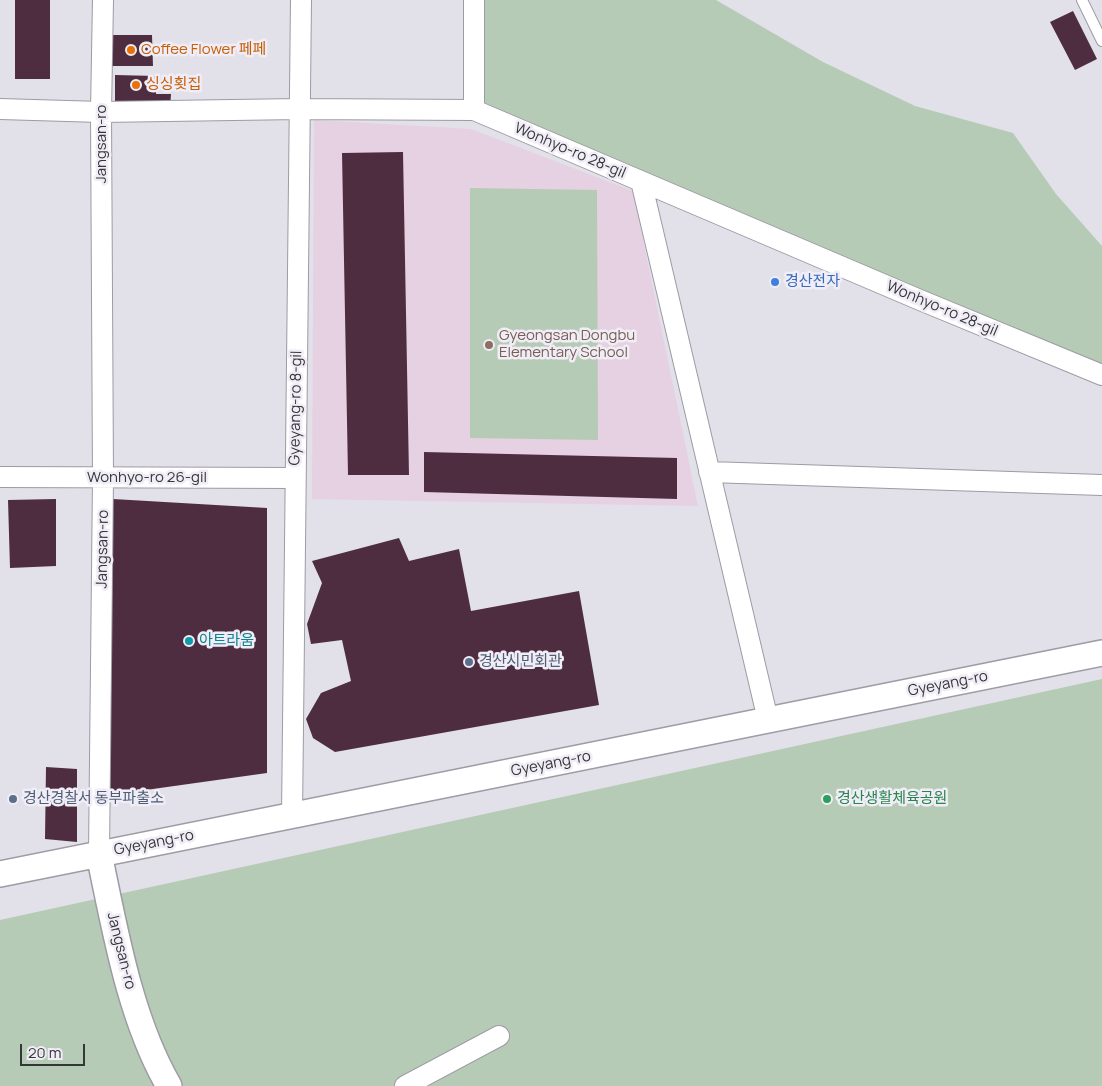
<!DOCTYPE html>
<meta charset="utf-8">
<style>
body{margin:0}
#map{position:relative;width:1102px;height:1086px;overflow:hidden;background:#e2e0e9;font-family:Manrope,sans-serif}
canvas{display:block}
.scale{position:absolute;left:20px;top:1044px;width:65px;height:22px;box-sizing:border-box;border:2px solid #363639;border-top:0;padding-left:6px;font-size:15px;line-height:18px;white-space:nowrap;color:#363639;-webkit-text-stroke:4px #f0edf6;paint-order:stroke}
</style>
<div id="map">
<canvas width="1102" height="1086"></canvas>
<div class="scale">20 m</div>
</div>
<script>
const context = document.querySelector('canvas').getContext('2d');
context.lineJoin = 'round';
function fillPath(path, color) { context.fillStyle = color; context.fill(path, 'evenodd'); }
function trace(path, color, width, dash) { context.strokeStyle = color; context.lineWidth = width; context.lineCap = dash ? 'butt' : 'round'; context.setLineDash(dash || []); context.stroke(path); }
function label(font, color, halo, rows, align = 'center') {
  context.font = font + ' Manrope,"Noto Sans KR",sans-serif'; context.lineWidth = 5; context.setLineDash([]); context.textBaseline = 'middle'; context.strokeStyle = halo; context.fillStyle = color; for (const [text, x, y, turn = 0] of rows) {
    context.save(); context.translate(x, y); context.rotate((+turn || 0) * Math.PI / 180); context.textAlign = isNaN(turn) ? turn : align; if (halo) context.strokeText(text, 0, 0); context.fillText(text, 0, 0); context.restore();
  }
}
fillPath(new Path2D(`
 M 314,120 L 471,129 L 633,191 L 698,506 L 312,499 Z`), '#e5d1e1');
fillPath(new Path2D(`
 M 474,0 L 716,0 L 823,62 L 915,106 L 1013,133 L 1056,194 L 1102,246 L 1102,375 L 474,110 Z
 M 470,188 L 597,190 L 598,440 L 470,438 Z
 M 1102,679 L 1102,1086 L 0,1086 L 0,920 Z`), '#b5cbb6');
fillPath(new Path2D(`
 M 15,0 L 50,0 L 50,79 L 15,79 Z
 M 1073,11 L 1097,59 L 1075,70 L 1050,22 Z
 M 109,35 L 152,35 L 153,66 L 110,66 Z
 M 115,75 L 156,76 L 156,94 L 171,94 L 170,109 L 115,108 Z
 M 403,152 L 409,475 L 348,475 L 342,153 Z
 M 424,452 L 677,458 L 677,499 L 424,492 Z
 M 56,499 L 56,566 L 10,568 L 8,500 Z
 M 113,499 L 267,508 L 267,773 L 110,795 Z
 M 399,538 L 409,561 L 459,549 L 471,611 L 579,591 L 599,705 L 335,752 L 313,738 L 306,719 L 321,693 L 351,681 L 342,640 L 311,644 L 307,624 L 322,583 L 312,561 Z
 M 46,767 L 77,769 L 77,842 L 45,839 Z`), '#4f2d40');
const service = new Path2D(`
 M 1082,0 L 1102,41`);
const minor = new Path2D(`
 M 0,109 L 101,112 L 299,109 L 474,110 L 920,300 L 1102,375
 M 474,110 L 474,0
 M 641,181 L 768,720
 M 709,472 L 1102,485
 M 0,477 L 295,478
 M 292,816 L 301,0
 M 99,854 L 103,478 L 101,112 L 103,0
 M 405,1086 L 499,1036`);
const tertiary = new Path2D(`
 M 99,854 C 115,930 130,1019 169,1086
 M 0,874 L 1102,653`);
trace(service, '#9d9ba4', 12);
trace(minor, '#9d9ba4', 22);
trace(tertiary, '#9d9ba4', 28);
trace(service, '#fff', 10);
trace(minor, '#fff', 20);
trace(tertiary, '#fff', 25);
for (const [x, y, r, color] of [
 [131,50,5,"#e8710a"],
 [136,85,5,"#e8710a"],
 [775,282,5,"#3f7fe0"],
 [489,345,5,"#8d6e63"],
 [189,641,5,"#0f9aa8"],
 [469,662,5,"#5c6f8a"],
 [13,799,5,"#5c6f8a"],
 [827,799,5,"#2e9e5b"]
]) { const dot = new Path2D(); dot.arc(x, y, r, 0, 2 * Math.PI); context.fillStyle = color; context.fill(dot); trace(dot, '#f0edf6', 2); }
label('15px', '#c56008', '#f0edf6', [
 ["Coffee Flower 페페",141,50],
 ["싱싱횟집",146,85]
], 'left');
label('15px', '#363639', '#f0edf6', [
 ["Jangsan-ro",102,144,-90],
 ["Wonhyo-ro 28-gil",570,151,23],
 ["Wonhyo-ro 28-gil",942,309,23],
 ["Gyeyang-ro 8-gil",296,408,-89],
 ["Wonhyo-ro 26-gil",147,478],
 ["Jangsan-ro",103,549,-89],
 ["Gyeyang-ro",948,684,-11],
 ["Gyeyang-ro",551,764,-11],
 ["Gyeyang-ro",154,843,-11],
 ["Jangsan-ro",121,951,76]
]);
label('15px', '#366cbe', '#f0edf6', [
 ["경산전자",785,282]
], 'left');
label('15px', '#785e54', '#f0edf6', [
 ["Gyeongsan Dongbu",499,336],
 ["Elementary School",499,353]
], 'left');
label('15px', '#0d838f', '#f0edf6', [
 ["아트라움",199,641]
], 'left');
label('15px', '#4e5e75', '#f0edf6', [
 ["경산시민회관",479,662],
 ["경산경찰서 동부파출소",23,799]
], 'left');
label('15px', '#27864d', '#f0edf6', [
 ["경산생활체육공원",837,799]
], 'left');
</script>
